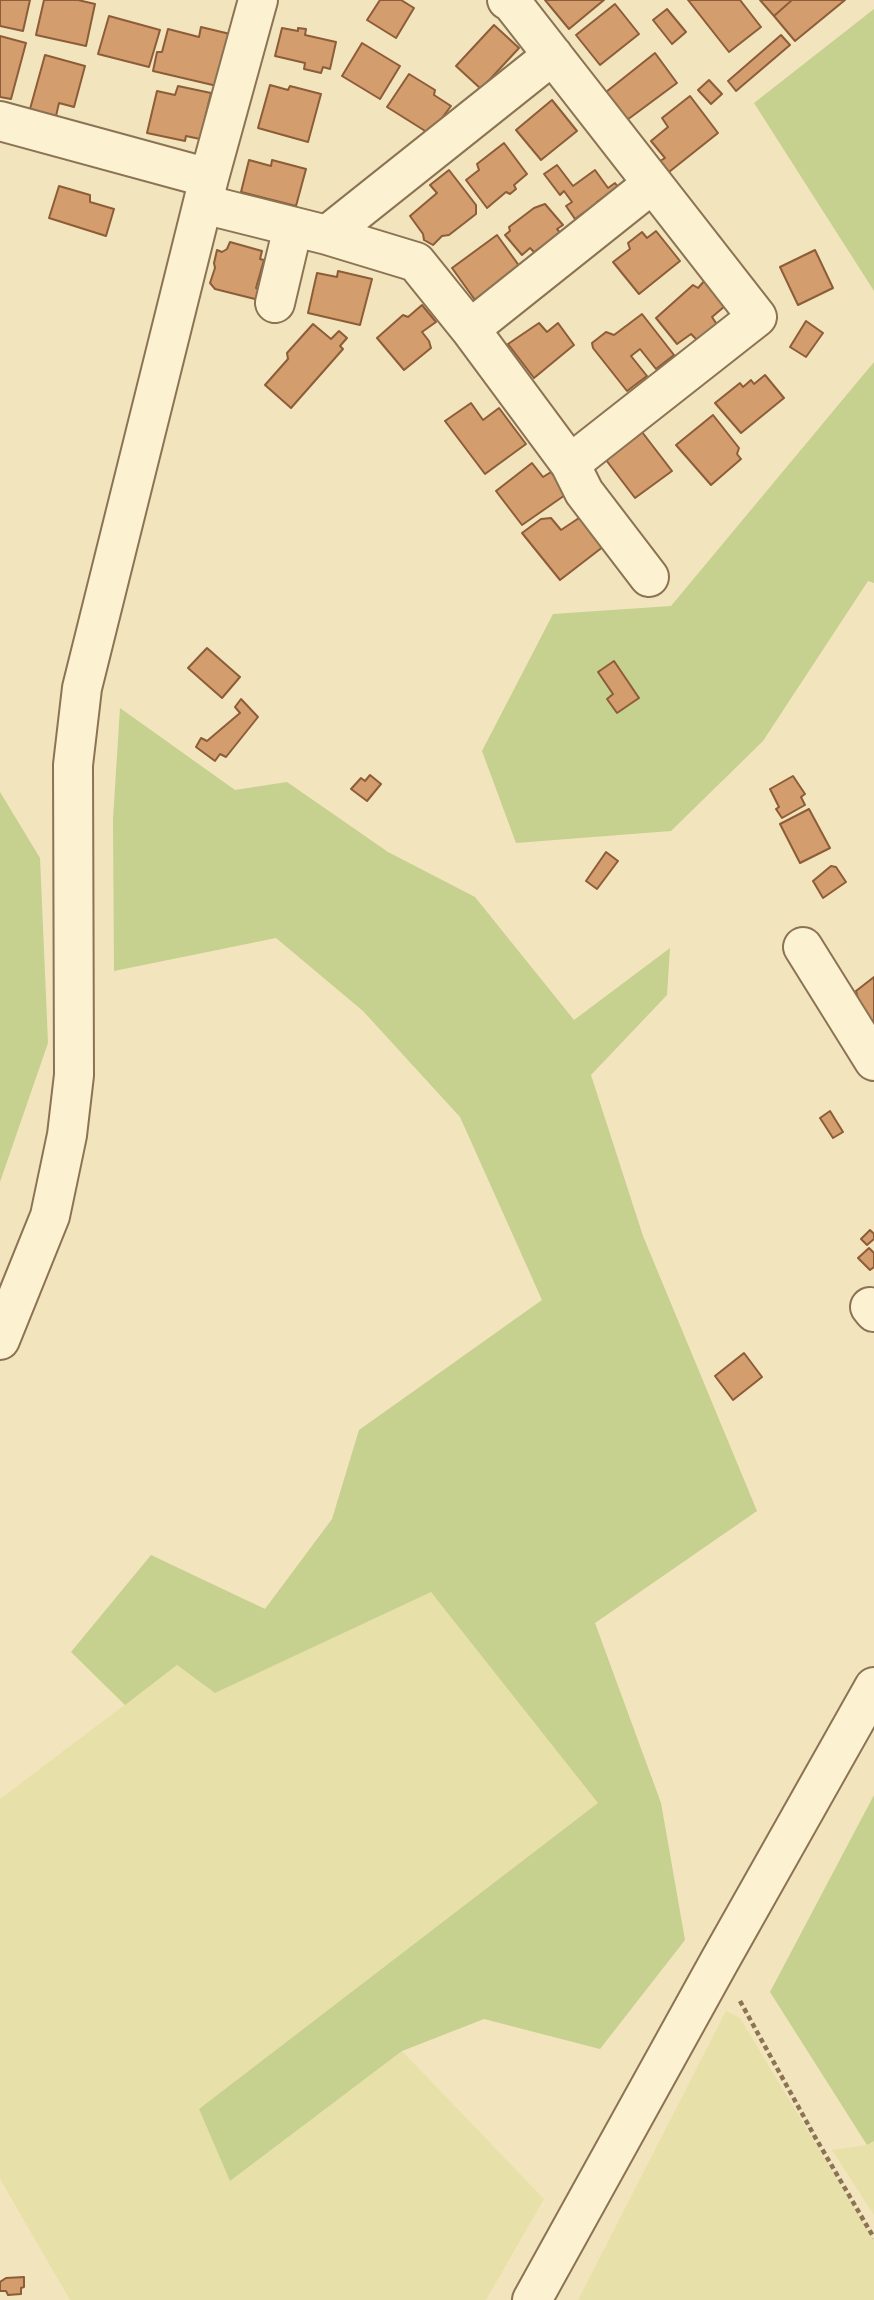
<!DOCTYPE html>
<style>
body{margin:0}
canvas{display:block;background:#f2e4bc}
</style>
<canvas width="874" height="2300"></canvas>
<script>
const context = document.querySelector('canvas').getContext('2d');
context.lineJoin = 'round';
function fillPath(path, color) { context.fillStyle = color; context.fill(path, 'evenodd'); }
function trace(path, color, width, dash) { context.strokeStyle = color; context.lineWidth = width; context.lineCap = dash ? 'butt' : 'round'; context.setLineDash(dash || []); context.stroke(path); }
fillPath(new Path2D(`
 M 431,1591 L 599,1803 L 199,2109 L 230,2181 L 402,2051 L 544,2199 L 486,2300 L 70,2300 L 0,2179 L 0,1799 L 177,1665 L 215,1693 Z
 M 726,2011 L 740,2018 L 874,2241 L 874,2300 L 578,2300 Z
 M 874,2141 L 874,2215 L 832,2150 L 867,2145 Z`), '#e8e0a9');
fillPath(new Path2D(`
 M 874,9 L 874,291 L 754,103 Z
 M 874,362 L 874,583 L 868,581 L 763,741 L 671,831 L 516,843 L 482,751 L 553,614 L 671,606 Z
 M 120,708 L 235,790 L 287,782 L 388,852 L 475,897 L 574,1020 L 670,948 L 667,995 L 591,1075 L 643,1236 L 757,1511 L 595,1623 L 661,1803 L 685,1940 L 600,2049 L 484,2019 L 402,2051 L 230,2181 L 199,2109 L 598,1803 L 431,1592 L 215,1693 L 177,1665 L 125,1705 L 71,1652 L 151,1555 L 265,1609 L 332,1519 L 359,1430 L 542,1300 L 460,1117 L 363,1011 L 276,938 L 114,971 L 113,819 Z
 M 0,792 L 40,858 L 48,1043 L 0,1182 Z
 M 874,1795 L 874,2141 L 867,2145 L 770,1992 Z`), '#c6d08f');
const building = new Path2D(`
 M 0,0 L 30,0 L 23,31 L 0,26 Z
 M 44,0 L 78,0 L 95,4 L 86,46 L 36,35 Z
 M 380,0 L 401,0 L 414,8 L 396,38 L 367,20 Z
 M 545,0 L 604,0 L 569,29 Z
 M 688,0 L 740,0 L 761,27 L 729,52 Z
 M 760,0 L 792,0 L 774,16 Z
 M 792,0 L 845,0 L 795,41 L 774,16 Z
 M 615,4 L 639,34 L 600,65 L 576,35 Z
 M 667,9 L 686,32 L 672,44 L 653,20 Z
 M 109,16 L 160,30 L 149,67 L 98,54 Z
 M 494,25 L 519,48 L 481,89 L 456,66 Z
 M 201,27 L 230,34 L 217,86 L 153,71 L 157,52 L 162,52 L 168,29 L 199,37 Z
 M 282,28 L 298,31 L 298,28 L 306,29 L 305,35 L 336,42 L 330,69 L 323,67 L 321,73 L 304,69 L 305,63 L 275,56 Z
 M 781,35 L 790,45 L 736,91 L 728,81 Z
 M 0,36 L 26,43 L 11,99 L 0,97 Z
 M 362,43 L 400,66 L 380,99 L 342,76 Z
 M 655,53 L 677,83 L 627,120 L 606,92 Z
 M 45,55 L 85,66 L 74,107 L 59,103 L 56,116 L 30,109 Z
 M 409,74 L 435,90 L 434,95 L 451,106 L 430,134 L 387,107 Z
 M 709,80 L 722,94 L 711,104 L 698,90 Z
 M 270,85 L 288,90 L 290,86 L 321,94 L 308,142 L 258,128 Z
 M 178,86 L 211,93 L 200,139 L 186,136 L 185,141 L 147,133 L 157,91 L 175,95 Z
 M 690,96 L 718,133 L 669,172 L 660,161 L 665,158 L 651,141 L 668,127 L 662,118 Z
 M 552,100 L 577,131 L 541,160 L 516,130 Z
 M 504,143 L 527,174 L 514,185 L 516,189 L 510,194 L 506,192 L 487,208 L 466,180 L 479,170 L 477,164 Z
 M 249,160 L 271,166 L 272,160 L 306,169 L 296,206 L 241,192 Z
 M 557,165 L 573,186 L 595,170 L 608,188 L 615,183 L 622,192 L 608,202 L 604,197 L 597,202 L 601,207 L 590,215 L 586,211 L 575,219 L 566,206 L 572,202 L 564,191 L 560,195 L 544,174 Z
 M 449,170 L 476,205 L 476,214 L 449,235 L 442,236 L 433,245 L 424,240 L 423,234 L 410,216 L 437,193 L 430,185 Z
 M 59,186 L 90,195 L 90,202 L 114,209 L 106,236 L 49,218 Z
 M 545,204 L 563,225 L 557,229 L 562,235 L 543,251 L 540,248 L 534,252 L 530,248 L 522,255 L 505,235 L 510,231 L 509,227 L 534,208 Z
 M 656,231 L 680,261 L 639,294 L 613,262 L 630,249 L 628,243 L 642,232 L 647,238 Z
 M 497,235 L 520,267 L 475,300 L 452,268 Z
 M 230,242 L 262,251 L 260,259 L 264,260 L 256,288 L 265,292 L 263,301 L 215,289 L 210,283 L 215,268 L 214,263 L 217,250 L 222,252 L 227,249 Z
 M 815,250 L 833,288 L 798,305 L 780,267 Z
 M 338,271 L 372,279 L 360,325 L 308,313 L 317,273 L 337,277 Z
 M 706,279 L 725,306 L 712,317 L 718,326 L 698,341 L 691,334 L 677,344 L 656,318 L 693,285 L 698,288 Z
 M 422,305 L 436,322 L 422,332 L 429,341 L 431,348 L 404,370 L 377,338 L 403,315 L 408,317 Z
 M 642,314 L 674,355 L 656,369 L 640,349 L 631,356 L 647,376 L 627,391 L 593,348 L 592,343 L 606,332 L 614,335 Z
 M 806,321 L 823,333 L 806,357 L 790,347 Z
 M 539,323 L 547,332 L 558,323 L 574,345 L 534,378 L 508,344 Z
 M 313,324 L 331,339 L 339,331 L 347,338 L 340,346 L 343,349 L 291,408 L 265,385 L 288,359 L 287,353 Z
 M 765,375 L 784,398 L 741,433 L 715,403 L 740,383 L 743,387 L 751,380 L 754,384 Z
 M 471,403 L 483,420 L 499,408 L 526,444 L 485,474 L 445,421 Z
 M 713,415 L 739,448 L 737,454 L 741,459 L 711,485 L 676,445 Z
 M 642,432 L 672,471 L 635,498 L 606,460 Z
 M 532,463 L 543,477 L 551,472 L 568,493 L 522,525 L 496,491 Z
 M 585,514 L 608,543 L 560,580 L 522,533 L 541,519 L 551,518 L 561,530 Z
 M 207,648 L 240,677 L 222,698 L 188,668 Z
 M 614,661 L 639,698 L 617,713 L 607,699 L 613,694 L 598,672 Z
 M 241,699 L 258,717 L 226,757 L 220,754 L 215,761 L 196,747 L 201,738 L 207,741 L 240,713 L 235,707 Z
 M 370,775 L 381,784 L 367,801 L 351,789 L 361,778 L 365,781 Z
 M 793,776 L 805,794 L 801,797 L 805,805 L 782,818 L 776,809 L 779,807 L 770,789 Z
 M 809,809 L 830,848 L 800,863 L 780,824 Z
 M 606,852 L 618,861 L 597,889 L 586,881 Z
 M 831,866 L 836,867 L 846,882 L 823,898 L 813,881 Z
 M 874,977 L 874,1029 L 862,1015 L 856,991 Z
 M 830,1111 L 843,1132 L 833,1138 L 820,1118 Z
 M 870,1230 L 874,1234 L 874,1239 L 867,1245 L 861,1239 Z
 M 869,1248 L 874,1253 L 874,1267 L 870,1270 L 858,1258 Z
 M 744,1353 L 762,1377 L 733,1400 L 715,1376 Z
 M 24,2277 L 24,2287 L 21,2288 L 21,2294 L 8,2295 L 6,2291 L 0,2291 L 0,2282 L 6,2278 Z`);
fillPath(building, '#d39d6e');
trace(building, '#8c5d38', 2);
const minor = new Path2D(`
 M 0,121 L 209,178
 M 203,204 L 327,235 L 416,262 L 470,329 L 570,464 L 757,317 L 512,3 L 507,0
 M 327,235 L 553,55
 M 275,303 L 293,227
 M 470,329 L 652,184
 M 570,464 L 584,492 L 649,577
 M 803,947 L 874,1061
 M 870,1307 L 874,1312
 M 0,1340 L 50,1216 L 67,1135 L 74,1075 L 73,765 L 82,688 L 209,178 L 258,0
 M 532,2300 L 719,1962 L 874,1687`);
trace(minor, '#8b7354', 42);
trace(new Path2D(`
 M 740,2001 L 815,2137 L 874,2238`), '#8b7354', 4.5, [5, 3.5]);
trace(minor, '#fcf1d0', 38);
</script>
